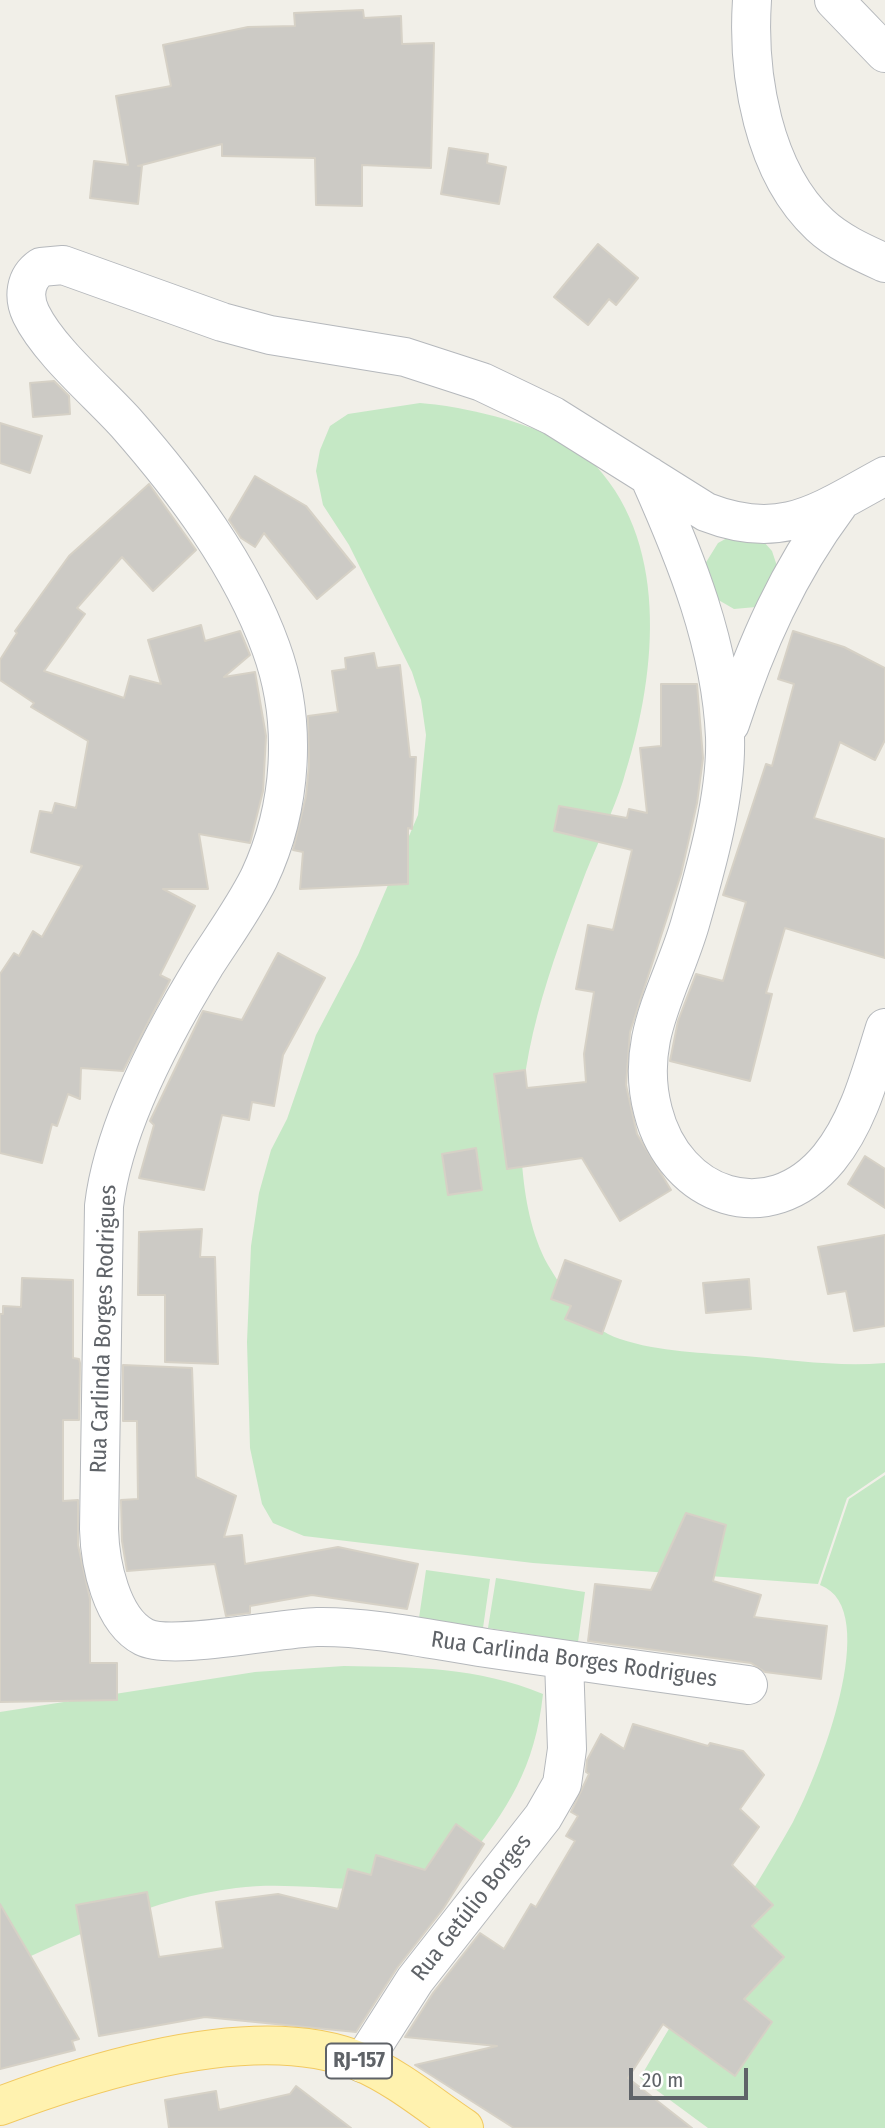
<!DOCTYPE html>
<meta charset="utf-8">
<style>
body{margin:0}
#map{position:relative;width:885px;height:2128px;overflow:hidden;background:#f1efe8;font-family:"Fira Sans Condensed",sans-serif}
canvas{display:block}
.scale{position:absolute;left:629px;top:2068px;width:119px;height:32px;box-sizing:border-box;border:4px solid #5f6368;border-top:0;padding-left:9px;font-size:21px;line-height:24px;white-space:nowrap;color:#5f6368;-webkit-text-stroke:5px #fff;paint-order:stroke}
</style>
<div id="map">
<canvas width="885" height="2128"></canvas>
<div class="scale">20 m</div>
</div>
<script>
const context = document.querySelector('canvas').getContext('2d');
context.lineJoin = 'round';
function fillPath(path, color) { context.fillStyle = color; context.fill(path, 'evenodd'); }
function trace(path, color, width, dash) { context.strokeStyle = color; context.lineWidth = width; context.lineCap = dash ? 'butt' : 'round'; context.setLineDash(dash || []); context.stroke(path); }
function label(font, color, halo, rows, align = 'center') {
  context.font = font + ' "Fira Sans Condensed",sans-serif'; context.lineWidth = 6; context.setLineDash([]); context.textBaseline = 'middle'; context.strokeStyle = halo; context.fillStyle = color; for (const [text, x, y, turn = 0] of rows) {
    context.save(); context.translate(x, y); context.rotate((+turn || 0) * Math.PI / 180); context.textAlign = isNaN(turn) ? turn : align; if (halo) context.strokeText(text, 0, 0); context.fillText(text, 0, 0); context.restore();
  }
}
fillPath(new Path2D(`
 M 420,403 C 471,407 560,428 596,466 C 672,549 655,682 623,781 C 613,812 598,842 586,872 C 551,965 513,1063 522,1164 C 525,1199 531,1234 548,1265 C 565,1293 587,1329 620,1339 C 659,1352 704,1353 745,1356 C 792,1360 837,1367 885,1363 L 885,1472 L 847,1498 L 818,1584 L 533,1563 L 304,1536 L 273,1523 L 262,1504 L 250,1448 L 247,1342 L 251,1246 L 259,1193 L 271,1150 L 287,1119 L 316,1035 L 358,955 L 418,815 L 426,735 L 421,700 L 412,672 L 349,545 L 323,505 L 316,471 L 320,450 L 330,426 L 348,414 Z
 M 729,537 L 764,542 L 772,551 L 779,572 L 756,607 L 734,609 L 715,598 L 705,564 L 718,543 Z
 M 885,1475 L 885,2128 L 708,2128 L 640,2078 C 665,2035 691,1992 716,1950 C 742,1907 769,1865 793,1822 C 817,1778 885,1609 820,1585 L 849,1499 Z
 M 426,1570 L 490,1579 L 483,1628 L 419,1618 Z
 M 496,1578 L 585,1592 L 578,1642 L 488,1628 Z
 M 344,1666 C 413,1667 478,1667 543,1694 C 535,1768 508,1809 463,1866 C 436,1872 378,1890 354,1889 C 314,1888 277,1883 236,1888 C 154,1898 75,1936 0,1970 L 0,1712 L 255,1672 Z`), '#c5e8c5');
const building = new Path2D(`
 M 363,10 L 364,18 L 401,16 L 402,44 L 434,43 L 431,168 L 362,165 L 362,206 L 316,205 L 315,158 L 222,156 L 222,144 L 138,166 L 142,166 L 138,204 L 90,198 L 94,161 L 128,165 L 116,96 L 171,86 L 163,45 L 248,27 L 295,26 L 294,13 Z
 M 449,148 L 488,154 L 487,163 L 506,167 L 499,204 L 441,194 Z
 M 598,244 L 638,278 L 616,305 L 609,299 L 588,325 L 554,297 Z
 M 54,381 L 69,396 L 70,414 L 33,417 L 30,383 Z
 M 0,423 L 42,436 L 30,473 L 0,463 Z
 M 255,476 L 306,506 L 355,567 L 317,599 L 264,533 L 255,547 L 241,538 L 229,520 Z
 M 149,484 L 196,550 L 153,591 L 122,557 L 77,608 L 85,614 L 44,671 L 124,698 L 130,676 L 161,684 L 148,640 L 201,625 L 205,641 L 240,631 L 250,655 L 224,677 L 255,672 L 266,736 L 263,791 L 250,843 L 199,834 L 208,889 L 163,889 L 195,906 L 160,975 L 170,980 L 123,1071 L 81,1068 L 80,1099 L 68,1094 L 57,1126 L 52,1124 L 42,1163 L 0,1153 L 0,974 L 14,953 L 19,956 L 33,931 L 42,937 L 82,866 L 31,852 L 40,811 L 52,813 L 55,803 L 76,808 L 88,741 L 31,707 L 34,703 L 0,680 L 0,660 L 17,633 L 15,631 L 69,556 Z
 M 793,631 L 844,647 L 885,668 L 885,740 L 875,760 L 840,742 L 814,818 L 885,839 L 885,958 L 785,928 L 766,993 L 772,994 L 750,1081 L 670,1061 L 678,1021 L 696,974 L 723,981 L 746,902 L 723,895 L 766,764 L 772,766 L 794,684 L 778,679 Z
 M 374,653 L 377,668 L 400,665 L 410,757 L 416,757 L 412,829 L 408,828 L 408,884 L 300,889 L 303,852 L 293,850 L 306,796 L 309,765 L 308,716 L 338,712 L 332,671 L 346,669 L 345,658 Z
 M 661,684 L 697,684 L 703,758 L 697,803 L 681,874 L 630,1032 L 626,1085 L 637,1134 L 671,1190 L 620,1221 L 582,1158 L 507,1169 L 494,1074 L 525,1070 L 527,1088 L 586,1082 L 584,1054 L 594,992 L 576,989 L 588,925 L 613,930 L 632,850 L 554,831 L 559,806 L 627,818 L 629,809 L 647,813 L 640,748 L 661,746 Z
 M 278,953 L 325,978 L 283,1055 L 274,1106 L 252,1102 L 249,1120 L 222,1115 L 204,1190 L 139,1178 L 154,1125 L 150,1121 L 203,1011 L 242,1020 Z
 M 476,1148 L 482,1190 L 448,1195 L 442,1154 Z
 M 865,1156 L 885,1169 L 885,1208 L 848,1184 Z
 M 202,1229 L 200,1257 L 215,1257 L 218,1364 L 165,1362 L 165,1295 L 138,1295 L 139,1232 Z
 M 885,1235 L 885,1326 L 854,1331 L 846,1291 L 828,1294 L 818,1247 Z
 M 565,1260 L 621,1281 L 602,1334 L 565,1319 L 571,1306 L 551,1299 Z
 M 22,1278 L 73,1280 L 73,1358 L 79,1359 L 80,1363 L 79,1420 L 63,1420 L 63,1501 L 78,1500 L 78,1545 L 90,1599 L 90,1663 L 117,1663 L 117,1700 L 0,1702 L 0,1314 L 3,1314 L 3,1306 L 21,1307 Z
 M 749,1279 L 751,1309 L 706,1313 L 703,1283 Z
 M 123,1365 L 192,1368 L 196,1477 L 236,1496 L 224,1537 L 242,1535 L 245,1564 L 338,1547 L 418,1564 L 407,1609 L 312,1595 L 250,1606 L 250,1613 L 226,1616 L 215,1564 L 127,1571 L 122,1541 L 121,1500 L 138,1499 L 137,1421 L 123,1421 Z
 M 686,1513 L 726,1525 L 713,1581 L 761,1595 L 754,1617 L 827,1626 L 821,1679 L 765,1672 L 751,1663 L 588,1641 L 595,1584 L 651,1590 Z
 M 633,1724 L 708,1746 L 710,1743 L 743,1751 L 764,1775 L 740,1809 L 759,1827 L 732,1865 L 773,1905 L 752,1926 L 784,1957 L 744,1999 L 772,2022 L 735,2076 L 663,2024 L 628,2078 L 692,2128 L 514,2128 L 415,2065 L 497,2046 L 405,2037 L 433,1993 L 480,1933 L 504,1949 L 531,1904 L 536,1907 L 575,1841 L 566,1836 L 578,1816 L 571,1812 L 589,1774 L 586,1772 L 587,1760 L 601,1734 L 624,1749 Z
 M 456,1824 L 484,1844 L 443,1909 L 397,1968 L 356,2032 L 205,2017 L 99,2036 L 76,1905 L 147,1892 L 159,1957 L 223,1948 L 216,1902 L 278,1894 L 338,1909 L 348,1869 L 371,1875 L 376,1855 L 425,1870 Z
 M 0,1904 L 79,2039 L 72,2041 L 75,2050 L 0,2069 Z
 M 296,2086 L 351,2128 L 169,2128 L 165,2100 L 216,2091 L 219,2110 L 290,2094 Z`);
fillPath(building, '#cccac5');
trace(building, '#d6d1c6', 2);
const minor = new Path2D(`
 M 752,0 C 747,75 763,172 820,225 C 838,242 863,253 885,263
 M 834,0 L 885,53
 M 649,476 C 686,559 721,645 725,737 C 727,795 706,868 690,924 C 671,989 634,1039 653,1111 C 675,1198 769,1231 829,1158 C 859,1121 871,1072 885,1028
 M 730,724 C 756,644 788,572 838,505
 M 748,1685 C 661,1673 573,1661 486,1648 C 434,1640 369,1626 317,1627 C 279,1628 171,1651 144,1637 C 111,1620 100,1563 99,1529 L 104,1206 C 113,1128 164,1032 205,965 C 223,937 244,908 259,878 C 292,808 298,722 271,648 C 241,565 184,489 126,423 C 98,392 49,351 31,314 C 23,297 25,278 41,267 L 63,265 L 222,322 L 270,335 L 405,357 L 482,382 L 553,416 L 706,512 C 783,542 820,511 885,476
 M 362,2063 L 415,1980 L 543,1817 L 562,1784 L 567,1749 L 564,1660`);
const primary = new Path2D(`
 M 0,2106 C 99,2069 260,2019 361,2062 C 398,2078 431,2106 464,2128`);
trace(minor, '#b5b8bc', 40);
trace(primary, '#f2c960', 40);
trace(minor, '#fff', 38);
trace(primary, '#fff2af', 38);
for (const [x, y, w] of [
 [359,2061,66]
]) { const box = new Path2D(); box.roundRect(x - w / 2, y - 17.5, w, 35, 5); context.fillStyle = '#fff'; context.fill(box); trace(box, '#5f6368', 2); }
label('bold 21px', '#5f6368', null, [
 ["RJ-157",359,2061]
]);
label('23px', '#5f6368', '#fff', [
 ["Rua Carlinda Borges Rodrigues",104,1329,-88],
 ["Rua Carlinda Borges Rodrigues",574,1660,8],
 ["Rua Getúlio Borges",472,1908,-52]
]);
</script>
